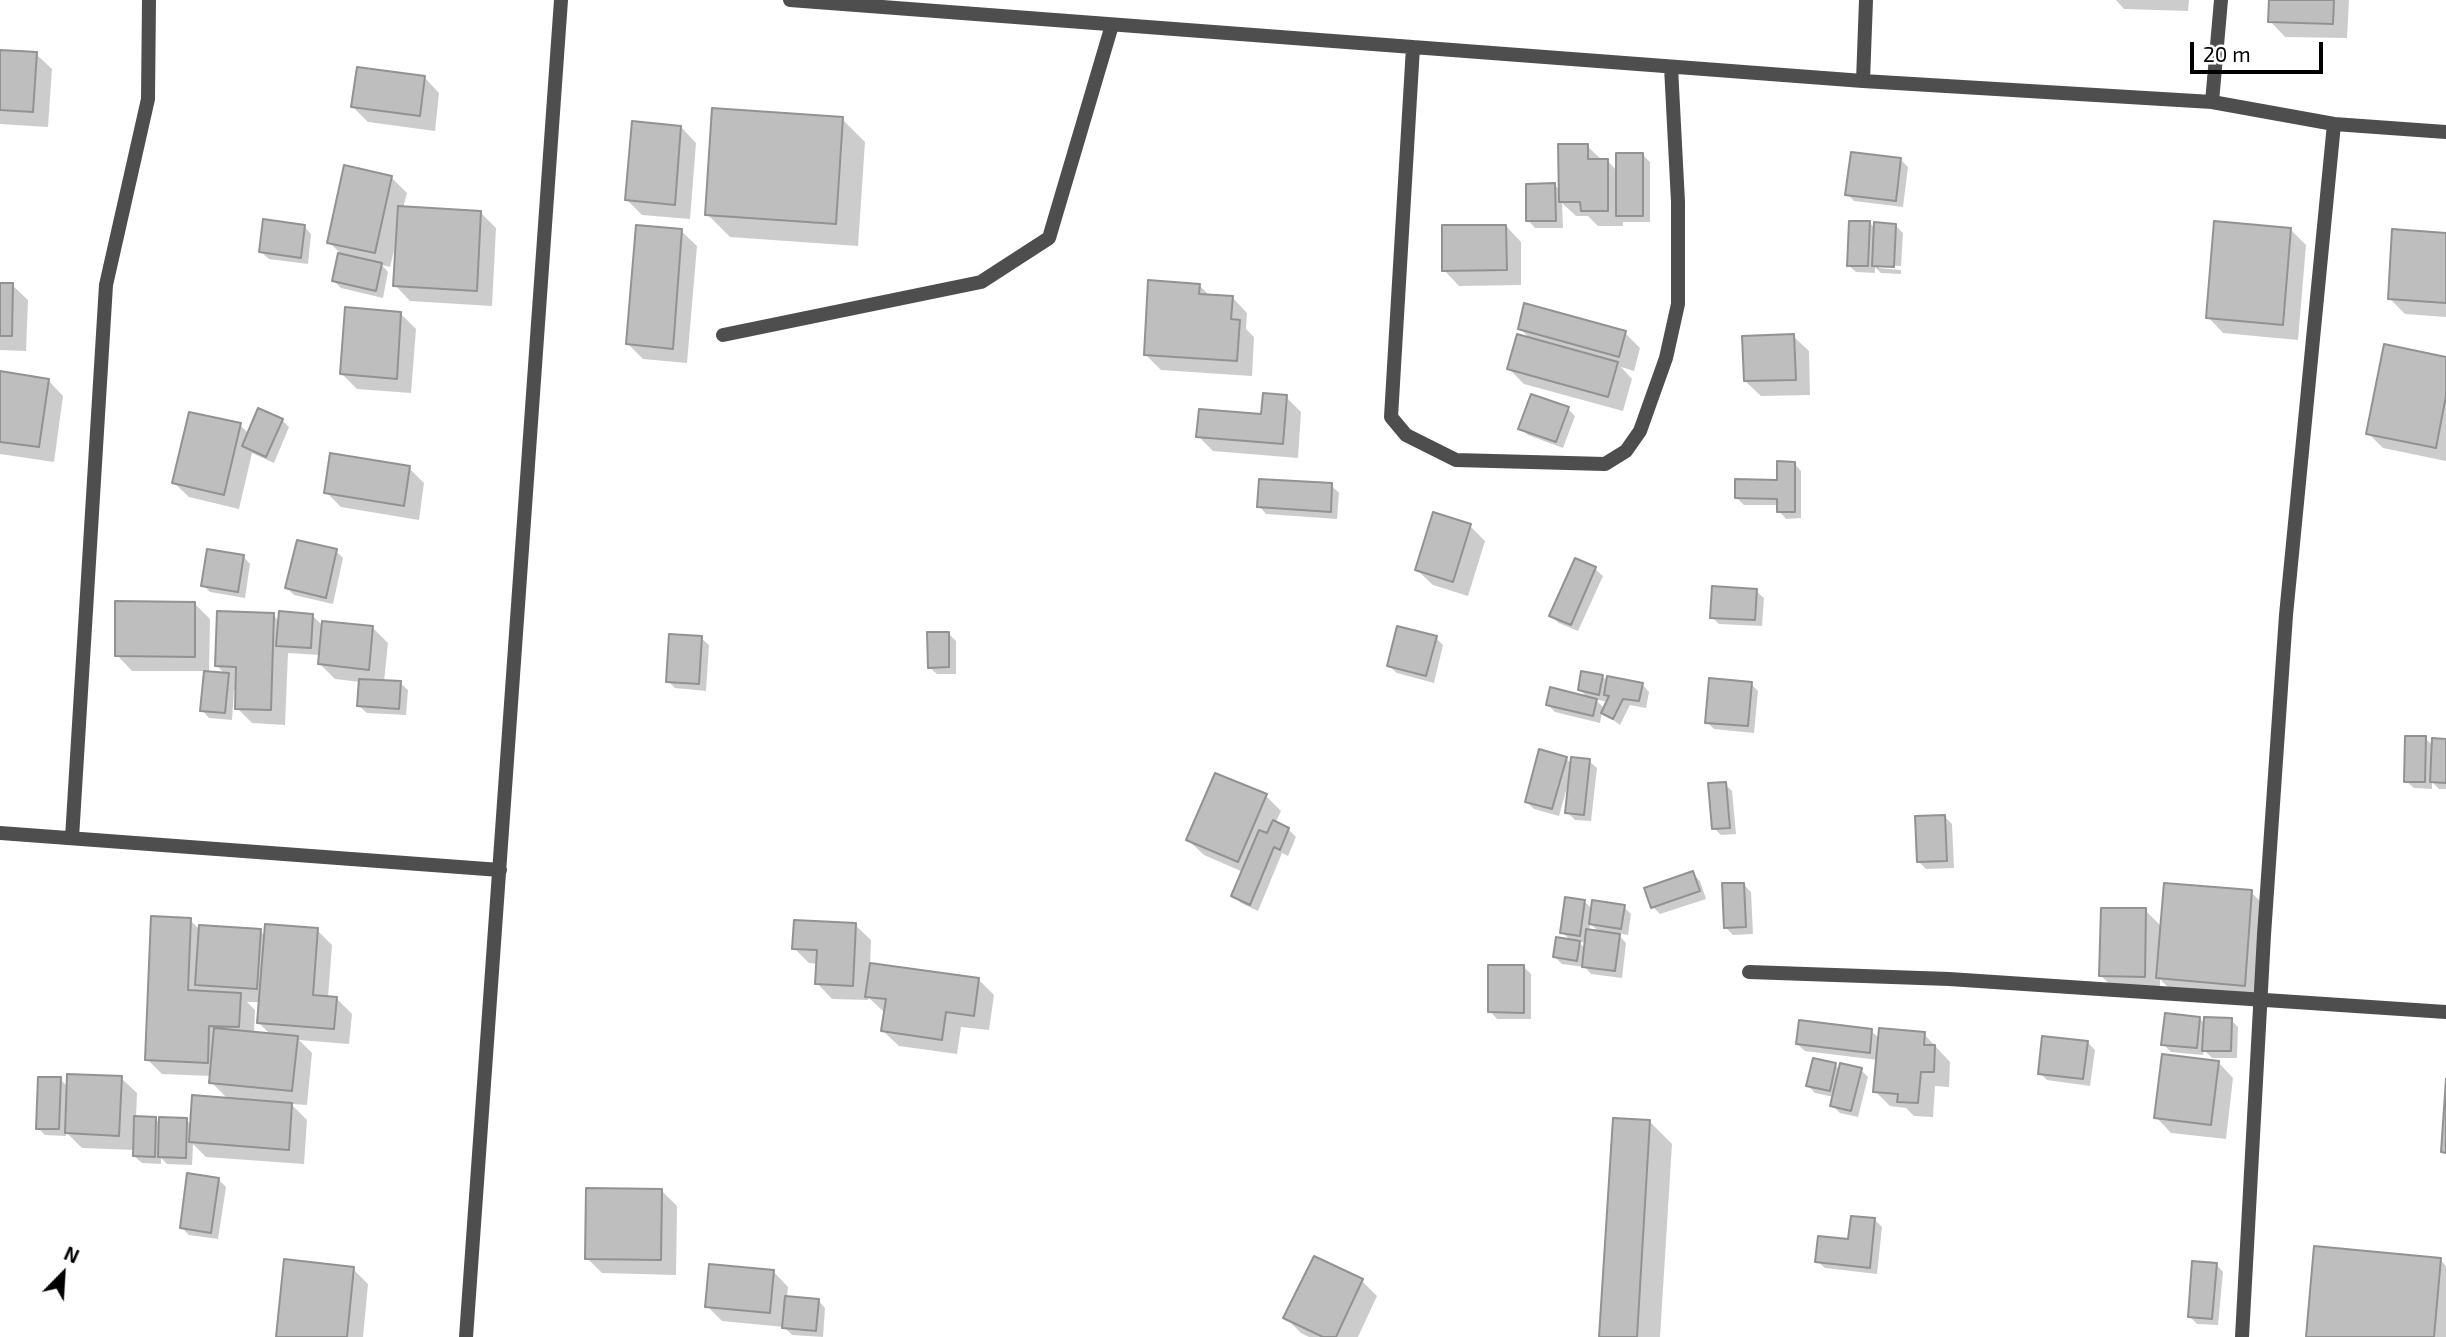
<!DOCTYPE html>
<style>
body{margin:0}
#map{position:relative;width:2446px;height:1337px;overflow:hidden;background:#fff;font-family:"Exo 2",sans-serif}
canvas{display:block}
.north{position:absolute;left:28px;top:1239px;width:70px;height:70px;-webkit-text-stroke:5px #fff;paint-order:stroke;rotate:24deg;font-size:19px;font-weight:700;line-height:28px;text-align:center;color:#000}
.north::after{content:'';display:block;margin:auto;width:24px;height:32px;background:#000;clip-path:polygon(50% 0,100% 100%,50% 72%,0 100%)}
.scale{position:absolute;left:2190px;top:42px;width:133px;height:32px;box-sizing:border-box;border:4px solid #000;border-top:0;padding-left:9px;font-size:21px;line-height:24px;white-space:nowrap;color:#000;-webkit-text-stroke:5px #fff;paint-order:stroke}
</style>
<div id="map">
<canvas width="2446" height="1337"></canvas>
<div class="north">N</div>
<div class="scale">20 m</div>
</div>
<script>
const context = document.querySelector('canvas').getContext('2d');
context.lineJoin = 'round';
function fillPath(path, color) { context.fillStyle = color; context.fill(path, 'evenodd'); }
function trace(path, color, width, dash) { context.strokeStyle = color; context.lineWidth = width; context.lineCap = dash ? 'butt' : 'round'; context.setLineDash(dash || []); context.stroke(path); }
fillPath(new Path2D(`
 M 2116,0 L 2189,0 L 2188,11 L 2124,9 Z
 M 2271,0 L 2349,0 L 2347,38 L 2285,37 L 2270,21 Z
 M 0,51 L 36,54 L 52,69 L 48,127 L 0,124 Z
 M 424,77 L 439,93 L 435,131 L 368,122 L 353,107 Z
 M 842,119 L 865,142 L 858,246 L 730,237 L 707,214 Z
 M 681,127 L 696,143 L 690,219 L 642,215 L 627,200 Z
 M 1587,146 L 1602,160 L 1607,160 L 1617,171 L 1643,155 L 1650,162 L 1650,222 L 1623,222 L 1623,226 L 1598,226 L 1588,216 L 1576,216 L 1562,203 L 1563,228 L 1535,228 L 1528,220 L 1555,185 L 1560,191 Z
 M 1901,160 L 1908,167 L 1903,207 L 1854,201 L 1847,194 Z
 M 392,178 L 407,193 L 403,208 L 481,213 L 496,228 L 492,306 L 410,301 L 395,285 L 397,247 L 395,247 L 390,267 L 382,265 L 388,272 L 383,298 L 341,288 L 334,281 L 340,253 L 329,242 Z
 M 1870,223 L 1875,229 L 1895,225 L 1903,233 L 1901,266 L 1879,265 L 1879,268 L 1901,270 L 1901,274 L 1881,273 L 1875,267 L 1875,273 L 1856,272 L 1848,265 Z
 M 304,226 L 311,234 L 308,264 L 269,259 L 261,252 Z
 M 1506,226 L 1521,242 L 1521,285 L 1459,286 L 1444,270 Z
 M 2290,229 L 2306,245 L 2298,340 L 2223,333 L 2208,317 Z
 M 681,231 L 697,246 L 687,363 L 643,359 L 628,344 Z
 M 2446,235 L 2446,317 L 2405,314 L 2389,298 Z
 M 0,285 L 12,285 L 28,300 L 26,351 L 0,350 Z
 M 1199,285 L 1210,296 L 1232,297 L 1247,313 L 1246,329 L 1254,337 L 1252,376 L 1161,370 L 1146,355 Z
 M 400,313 L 416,329 L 411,393 L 357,389 L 342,374 Z
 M 1520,328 L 1625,333 L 1640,348 L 1634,371 L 1621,367 L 1632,379 L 1623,411 L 1524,384 L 1509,369 L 1531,340 Z
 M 1793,336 L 1809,351 L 1810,395 L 1761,396 L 1745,381 Z
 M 2446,359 L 2446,461 L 2383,448 L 2368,433 Z
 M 0,373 L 48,380 L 63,396 L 54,462 L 0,454 Z
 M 1286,397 L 1301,412 L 1298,458 L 1213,451 L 1198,436 L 1262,416 Z
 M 1568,409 L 1575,416 L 1563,448 L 1528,435 L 1520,428 Z
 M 282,420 L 289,427 L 274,463 L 252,453 L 239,509 L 189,497 L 173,482 L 240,425 L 249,434 Z
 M 1794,463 L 1801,471 L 1801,518 L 1786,519 L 1779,511 L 1778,505 L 1744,505 L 1737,498 L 1778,481 Z
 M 409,468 L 424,483 L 419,520 L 341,507 L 326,492 Z
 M 1331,485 L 1339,493 L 1337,519 L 1266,514 L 1259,506 Z
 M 1470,526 L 1485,541 L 1468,596 L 1433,585 L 1417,570 Z
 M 336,551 L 343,558 L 333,604 L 294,595 L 287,588 Z
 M 243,556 L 250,564 L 245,598 L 210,592 L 203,585 Z
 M 1576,560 L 1595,569 L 1603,576 L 1578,631 L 1559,623 L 1551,616 Z
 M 1756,591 L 1764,598 L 1762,626 L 1719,624 L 1712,617 Z
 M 195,604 L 210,619 L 209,673 L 226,675 L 217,666 L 273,615 L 280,622 L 313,616 L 323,626 L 373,628 L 388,643 L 384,682 L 400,683 L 408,690 L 406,715 L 367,713 L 359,706 L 361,682 L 335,679 L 320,664 L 320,655 L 288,653 L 285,725 L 252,723 L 237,708 L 237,690 L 234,690 L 232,720 L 209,718 L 202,710 L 205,671 L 132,671 L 117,655 Z
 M 948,633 L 956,641 L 956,674 L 937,674 L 929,667 Z
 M 701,638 L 709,645 L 706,691 L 675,688 L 668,681 Z
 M 1436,638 L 1443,645 L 1434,683 L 1397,673 L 1389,666 Z
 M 1602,676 L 1608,682 L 1642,684 L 1649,692 L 1646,708 L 1630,705 L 1620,725 L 1602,712 L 1600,723 L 1555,712 L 1548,705 L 1589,699 L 1580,690 ZM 1594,699 L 1608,702 L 1605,709 L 1600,704 Z
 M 1751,684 L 1758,691 L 1754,733 L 1714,729 L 1707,722 Z
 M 2425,738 L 2433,746 L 2446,740 L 2446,789 L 2439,789 L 2432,782 L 2432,789 L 2414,788 L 2406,781 Z
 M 1566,758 L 1572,765 L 1589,761 L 1597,768 L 1591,821 L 1575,820 L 1567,812 L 1570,785 L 1568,784 L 1559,816 L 1534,809 L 1527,802 Z
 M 1725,784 L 1732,791 L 1736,834 L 1721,835 L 1714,828 Z
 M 1266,796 L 1281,811 L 1275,824 L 1288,829 L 1296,837 L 1288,856 L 1282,853 L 1258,911 L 1241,903 L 1233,896 L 1243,872 L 1204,855 L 1188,840 Z
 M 1945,817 L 1952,824 L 1954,868 L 1926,869 L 1918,861 Z
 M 1692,873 L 1700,881 L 1706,899 L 1660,914 L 1653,907 Z
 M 1743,884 L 1751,892 L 1753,934 L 1733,935 L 1725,927 Z
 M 2251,892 L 2266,907 L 2259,1000 L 2173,992 L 2160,979 L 2160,991 L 2116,990 L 2100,975 L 2145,910 L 2162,927 Z
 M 1585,902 L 1593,910 L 1624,907 L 1631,914 L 1628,935 L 1617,933 L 1626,943 L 1622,978 L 1591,974 L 1585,967 L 1562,964 L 1555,957 L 1571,941 L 1562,932 ZM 1590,923 L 1600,933 L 1589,931 ZM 1577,941 L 1587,943 L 1586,949 Z
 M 190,920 L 200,930 L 260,931 L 266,937 L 317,930 L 332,945 L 328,998 L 336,998 L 352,1014 L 349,1044 L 299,1040 L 312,1053 L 307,1105 L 291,1104 L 307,1120 L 304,1164 L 206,1157 L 193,1144 L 192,1165 L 167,1164 L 161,1158 L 161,1164 L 142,1163 L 134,1156 L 135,1150 L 82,1148 L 66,1132 L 66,1136 L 45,1135 L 38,1128 L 60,1079 L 68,1087 L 121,1078 L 137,1093 L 136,1118 L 155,1119 L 161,1124 L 186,1120 L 192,1125 L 228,1099 L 211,1082 L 211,1076 L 162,1074 L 147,1059 ZM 247,1002 L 260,1002 L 259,1023 L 271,1035 L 254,1033 L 255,1010 Z
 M 855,925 L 871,940 L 870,965 L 978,979 L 994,995 L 989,1030 L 961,1027 L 957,1054 L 899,1046 L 883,1031 L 886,1012 L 883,1011 L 868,997 L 868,1000 L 832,999 L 817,983 L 818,964 L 809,963 L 794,948 Z
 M 1524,967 L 1531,974 L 1531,1019 L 1497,1019 L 1490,1011 Z
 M 2199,1018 L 2205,1024 L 2231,1020 L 2238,1027 L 2237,1058 L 2212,1058 L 2204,1050 L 2203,1055 L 2171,1052 L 2163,1044 Z
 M 1871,1031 L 1880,1039 L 1924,1034 L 1950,1062 L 1949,1087 L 1935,1086 L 1933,1117 L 1914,1116 L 1906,1108 L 1890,1106 L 1875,1091 L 1878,1060 L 1805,1051 L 1797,1044 Z
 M 2087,1042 L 2095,1050 L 2090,1086 L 2047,1080 L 2040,1073 Z
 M 2218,1062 L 2233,1078 L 2226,1139 L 2171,1133 L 2156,1117 Z
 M 1835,1065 L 1840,1070 L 1861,1070 L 1868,1077 L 1858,1117 L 1840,1113 L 1832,1105 L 1834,1097 L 1815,1093 L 1808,1086 Z
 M 1650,1122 L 1672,1144 L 1660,1337 L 1601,1337 Z
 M 218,1179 L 226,1187 L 218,1239 L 189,1235 L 182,1228 Z
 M 662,1191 L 677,1206 L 676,1275 L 602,1273 L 587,1258 Z
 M 1875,1220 L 1882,1227 L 1877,1274 L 1825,1268 L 1817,1261 L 1849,1241 Z
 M 2440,1259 L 2446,1266 L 2446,1337 L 2308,1337 Z
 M 2216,1264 L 2223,1272 L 2218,1325 L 2197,1324 L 2189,1316 Z
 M 353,1269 L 368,1284 L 363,1337 L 278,1337 Z
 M 773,1271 L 788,1287 L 787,1298 L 818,1300 L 825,1308 L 823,1337 L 792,1335 L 784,1327 L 722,1321 L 707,1306 Z
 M 1362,1281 L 1377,1296 L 1358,1337 L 1309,1337 L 1301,1333 L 1286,1318 Z`), '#0003');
const building = new Path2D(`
 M 2269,0 L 2334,0 L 2333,24 L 2268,22 Z
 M 0,50 L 37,52 L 33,112 L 0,110 Z
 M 357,67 L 425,76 L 420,116 L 351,107 Z
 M 712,108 L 843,117 L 836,224 L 705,215 Z
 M 632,121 L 681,126 L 675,205 L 625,200 Z
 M 1558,144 L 1588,144 L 1588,159 L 1608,159 L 1608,211 L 1581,211 L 1580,202 L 1559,202 Z
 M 1851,152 L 1901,158 L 1896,201 L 1845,195 Z
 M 1616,153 L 1643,153 L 1643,216 L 1616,216 Z
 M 344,165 L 392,176 L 375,253 L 327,243 Z
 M 1555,183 L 1556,221 L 1526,221 L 1526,184 Z
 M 398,206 L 481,211 L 477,291 L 393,286 Z
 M 263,219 L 305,225 L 301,258 L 259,252 Z
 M 1849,221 L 1870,221 L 1868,266 L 1847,266 Z
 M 2214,221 L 2291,228 L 2283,325 L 2206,318 Z
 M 1874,222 L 1896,224 L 1894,267 L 1872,266 Z
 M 636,225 L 682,229 L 673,349 L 626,344 Z
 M 1442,225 L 1506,225 L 1507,270 L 1442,271 Z
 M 2392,229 L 2446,233 L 2446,303 L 2388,299 Z
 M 338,253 L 382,263 L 376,291 L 332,281 Z
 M 1148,280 L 1200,284 L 1199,294 L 1233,296 L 1231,319 L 1240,320 L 1237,361 L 1144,355 Z
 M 0,283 L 13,283 L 12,336 L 0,336 Z
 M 1524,303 L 1626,331 L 1619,357 L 1518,329 Z
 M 345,307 L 401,312 L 397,379 L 340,374 Z
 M 1517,334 L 1618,362 L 1608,397 L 1507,369 Z
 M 1794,334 L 1796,380 L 1744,381 L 1742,336 Z
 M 2384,344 L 2446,357 L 2446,396 L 2436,448 L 2366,434 Z
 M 0,371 L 49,379 L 39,447 L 0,442 Z
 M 1263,393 L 1287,395 L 1283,444 L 1196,437 L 1199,409 L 1261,414 Z
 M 1531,394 L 1569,407 L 1556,442 L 1518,429 Z
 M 258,408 L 283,419 L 266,457 L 242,446 Z
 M 189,412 L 241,423 L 224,495 L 172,483 Z
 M 330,453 L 410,466 L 404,506 L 324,493 Z
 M 1777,461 L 1795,462 L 1795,512 L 1777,512 L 1777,499 L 1735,498 L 1735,479 L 1777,480 Z
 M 1259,479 L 1332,483 L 1331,512 L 1257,507 Z
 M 1433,512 L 1471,524 L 1453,582 L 1415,570 Z
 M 297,540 L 337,549 L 326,598 L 285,588 Z
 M 207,549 L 244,555 L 238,592 L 201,586 Z
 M 1575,558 L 1596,567 L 1571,625 L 1549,616 Z
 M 1712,586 L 1757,589 L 1755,620 L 1710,618 Z
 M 115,601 L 195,602 L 195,657 L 115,656 Z
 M 217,611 L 274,613 L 271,710 L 235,709 L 236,667 L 215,666 Z
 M 279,611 L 313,614 L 311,648 L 276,646 Z
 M 322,621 L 373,626 L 369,670 L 318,664 Z
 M 1397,626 L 1437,636 L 1426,676 L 1387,666 Z
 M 927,632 L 949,632 L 949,667 L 928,668 Z
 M 669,634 L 702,636 L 699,684 L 666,682 Z
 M 204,671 L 229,673 L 225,713 L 200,711 Z
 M 1581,671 L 1603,675 L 1599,695 L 1578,690 Z
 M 1607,676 L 1643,683 L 1639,701 L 1623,699 L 1613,719 L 1601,713 L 1609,696 L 1604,695 Z
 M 1709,678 L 1752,682 L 1748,726 L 1705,723 Z
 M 359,679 L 401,681 L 399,709 L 357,706 Z
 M 1550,687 L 1597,699 L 1593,716 L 1546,705 Z
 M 2405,736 L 2426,736 L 2425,782 L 2404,782 Z
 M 2432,738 L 2446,739 L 2446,783 L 2430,782 Z
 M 1539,749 L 1567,757 L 1552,809 L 1525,802 Z
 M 1571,757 L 1590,759 L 1584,815 L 1565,813 Z
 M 1215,773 L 1267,794 L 1238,862 L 1186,840 Z
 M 1726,782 L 1730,828 L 1712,829 L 1708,783 Z
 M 1945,815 L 1947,861 L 1917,862 L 1915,816 Z
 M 1273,820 L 1289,828 L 1280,850 L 1274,847 L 1250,905 L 1231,896 L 1259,830 L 1267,833 Z
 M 1693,871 L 1700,891 L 1651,908 L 1644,888 Z
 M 1722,883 L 1744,883 L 1746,927 L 1724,928 Z
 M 2164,883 L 2252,890 L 2245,986 L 2156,978 Z
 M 1565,897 L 1585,900 L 1580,936 L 1560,933 Z
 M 1592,900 L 1625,905 L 1621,929 L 1589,924 Z
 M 2101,908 L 2146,908 L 2145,977 L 2099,976 Z
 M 151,916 L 191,918 L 188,990 L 241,993 L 239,1027 L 209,1026 L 208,1063 L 145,1060 Z
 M 794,920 L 856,923 L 853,986 L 815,984 L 817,950 L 792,949 Z
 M 265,924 L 318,928 L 313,995 L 337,997 L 334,1029 L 257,1023 Z
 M 199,925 L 261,929 L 257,989 L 195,985 Z
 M 1586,929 L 1620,934 L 1615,971 L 1582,967 Z
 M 1556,937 L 1580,941 L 1577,961 L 1553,957 Z
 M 870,963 L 979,978 L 974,1016 L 946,1012 L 942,1040 L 881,1031 L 886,999 L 865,997 Z
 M 1488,965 L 1524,965 L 1524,1013 L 1488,1012 Z
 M 2165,1013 L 2200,1017 L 2197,1048 L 2161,1045 Z
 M 2204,1017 L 2232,1018 L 2231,1051 L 2202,1051 Z
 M 1799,1020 L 1872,1029 L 1870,1053 L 1796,1044 Z
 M 214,1028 L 298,1036 L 292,1091 L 209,1083 Z
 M 1879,1028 L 1925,1032 L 1924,1045 L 1935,1045 L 1934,1072 L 1921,1072 L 1918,1103 L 1897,1102 L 1898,1094 L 1873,1092 Z
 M 2042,1036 L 2088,1041 L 2083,1079 L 2038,1074 Z
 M 2162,1054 L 2219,1061 L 2211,1125 L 2154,1118 Z
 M 1813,1058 L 1836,1063 L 1830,1091 L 1806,1086 Z
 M 1840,1063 L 1862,1068 L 1851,1111 L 1830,1106 Z
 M 67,1074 L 122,1076 L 119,1136 L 65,1133 Z
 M 38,1077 L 61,1077 L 59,1129 L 36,1129 Z
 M 2446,1079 L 2446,1153 L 2441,1152 Z
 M 192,1095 L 292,1103 L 289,1150 L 189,1142 Z
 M 134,1116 L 156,1117 L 155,1157 L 133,1156 Z
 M 159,1117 L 187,1118 L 186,1158 L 158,1157 Z
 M 1613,1118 L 1650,1120 L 1637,1337 L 1599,1337 Z
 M 187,1173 L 219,1178 L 211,1233 L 180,1228 Z
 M 586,1188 L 662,1189 L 661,1260 L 585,1259 Z
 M 1851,1216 L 1875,1218 L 1870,1268 L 1815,1262 L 1818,1236 L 1848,1239 Z
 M 2314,1246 L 2441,1258 L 2434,1337 L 2306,1337 Z
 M 1314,1256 L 1363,1279 L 1336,1337 L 1323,1337 L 1283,1318 Z
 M 284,1259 L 354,1267 L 347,1337 L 276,1337 Z
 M 2192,1261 L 2217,1263 L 2212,1319 L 2188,1317 Z
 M 709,1264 L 774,1270 L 770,1313 L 705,1307 Z
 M 785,1296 L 819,1299 L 816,1331 L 782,1328 Z`);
fillPath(building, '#bebebe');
trace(building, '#929292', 2);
trace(new Path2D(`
 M 723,335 L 981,282 L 1049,238 L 1112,25`), '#4e4e4e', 14);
trace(new Path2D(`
 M 790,0 L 1863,81 L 2212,102 L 2334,124 L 2446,132
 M 1413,47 L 1391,417 L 1406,435 L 1456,460 L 1605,464 L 1626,451 L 1640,431 L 1666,358 L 1678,304 L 1678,202 L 1671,67
 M 1863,81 L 1866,0
 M 2212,102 L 2221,0
 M 0,833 L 500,870
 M 72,838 L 106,285 L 148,99 L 149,0
 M 1749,972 L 1949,979 L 2446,1012
 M 466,1337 L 561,0
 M 2242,1337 L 2264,935 L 2286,615 L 2334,124`), '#4e4e4e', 14);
</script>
